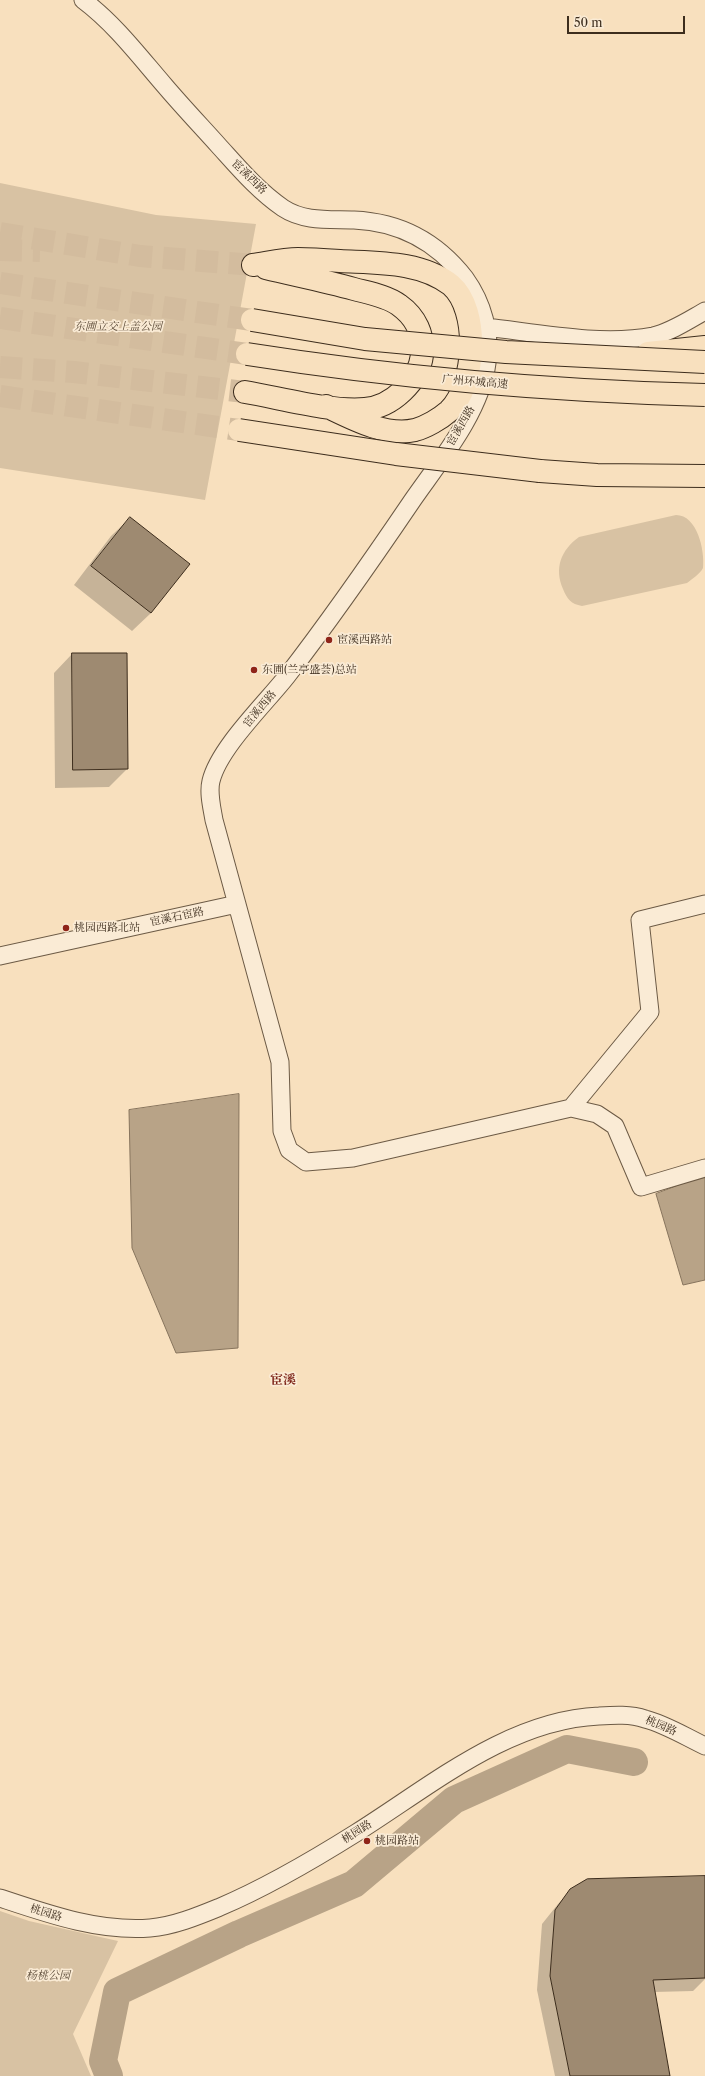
<!DOCTYPE html>
<meta charset="utf-8">
<style>
body{margin:0}
#map{position:relative;width:705px;height:2076px;overflow:hidden;background:#f8e0be;font-family:"Libre Caslon Text",serif}
canvas{display:block}
.scale{position:absolute;left:567px;top:16px;width:118px;height:18px;box-sizing:border-box;border:2px solid #3d2d1d;border-top:0;padding-left:5px;font-size:12px;line-height:14px;white-space:nowrap;color:#3d2d1d;-webkit-text-stroke:3px #faebd5;paint-order:stroke}
</style>
<div id="map">
<canvas width="705" height="2076"></canvas>
<div class="scale">50 m</div>
</div>
<script>
const context = document.querySelector('canvas').getContext('2d');
context.lineJoin = 'round';
function fillPath(path, color) { context.fillStyle = color; context.fill(path, 'evenodd'); }
function trace(path, color, width, dash) { context.strokeStyle = color; context.lineWidth = width; context.lineCap = dash ? 'butt' : 'round'; context.setLineDash(dash || []); context.stroke(path); }
function label(font, color, halo, rows, align = 'center') {
  context.font = font + ' "Libre Caslon Text","Noto Serif SC",serif'; context.lineWidth = 3.5; context.setLineDash([]); context.textBaseline = 'middle'; context.strokeStyle = halo; context.fillStyle = color; for (const [text, x, y, turn = 0] of rows) {
    context.save(); context.translate(x, y); context.rotate((+turn || 0) * Math.PI / 180); context.textAlign = isNaN(turn) ? turn : align; if (halo) context.strokeText(text, 0, 0); context.fillText(text, 0, 0); context.restore();
  }
}
fillPath(new Path2D(`
 M 0,183 L 156,215 L 256,224 L 205,500 L 0,468 Z
 M 676,515 C 697,515 705,550 703,568 C 700,574 692,579 687,583 L 582,606 C 571,604 567,599 563,589 C 554,568 561,550 579,537 Z
 M 0,1911 L 29,1921 L 118,1941 L 73,2034 L 91,2076 L 0,2076 Z`), '#d8c2a3');
const water = new Path2D(`
 M 239,1094 L 238,1348 L 176,1353 L 132,1248 L 129,1110 Z
 M 705,1176 L 705,1280 L 683,1285 L 656,1194 Z`);
fillPath(water, '#b8a387');
trace(water, '#87745d', 1);
fillPath(new Path2D(`
 M 130,518 L 151,613 L 132,631 L 74,585 L 111,536 Z
 M 72,654 L 127,769 L 109,787 L 55,788 L 54,673 Z
 M 705,1877 L 705,1979 L 693,1991 L 654,1992 L 669,2076 L 555,2076 L 537,1990 L 542,1924 L 558,1904 L 571,1890 Z`), '#0003');
trace(new Path2D(`
 M 109,2076 L 103,2061 L 117,1992 L 239,1934 L 354,1884 L 454,1800 L 567,1749 L 634,1762`), '#b8a387', 28);
const building = new Path2D(`
 M 130,517 L 190,564 L 151,613 L 91,566 Z
 M 72,653 L 127,653 L 128,769 L 73,770 Z
 M 705,1876 L 705,1978 L 653,1980 L 670,2076 L 570,2076 L 550,1976 L 555,1910 L 570,1889 L 587,1879 Z`);
fillPath(building, '#9e8a71');
trace(building, '#3d2d1d', 1);
trace(new Path2D(`
 M 0,233 L 140,256 L 253,265
 M 0,250 L 40,251
 M 0,283 L 252,320
 M 0,318 L 247,354
 M 0,367 L 74,372 L 245,392
 M 0,396 L 239,430`), '#d3bc9e', 22, [22, 11]);
const minor = new Path2D(`
 M 83,0 C 115,24 139,56 165,86 C 182,106 200,125 218,145 C 238,167 258,191 283,208 C 304,222 330,219 354,220 C 400,222 437,242 465,278 C 483,303 491,333 487,363 C 481,412 439,462 412,501 C 372,560 331,619 287,676 C 265,704 219,748 211,781 C 208,793 212,808 214,820 L 280,1062 L 282,1131 L 289,1150 L 306,1162 L 353,1158 L 571,1108 L 650,1012 L 640,920 L 705,904
 M 486,327 C 538,333 602,346 653,336 C 671,332 689,320 705,311
 M 0,956 L 237,904
 M 571,1108 L 597,1114 L 615,1126 L 641,1187 L 705,1168
 M 0,1898 C 48,1914 99,1932 150,1928 C 174,1926 198,1916 220,1907 C 267,1887 313,1860 356,1833 C 431,1786 508,1720 599,1716 C 614,1715 631,1714 645,1719 C 665,1724 686,1737 705,1746`);
const highway = new Path2D(`
 M 253,265 C 267,263 283,259 298,259 C 312,259 326,260 340,261 C 376,263 421,261 451,285 C 480,310 476,385 449,411 C 440,419 426,427 415,430 C 386,437 351,418 326,406
 M 648,353 L 705,347
 M 245,392 C 281,398 329,412 365,409 C 392,407 419,381 422,355 C 424,335 416,317 399,305 C 387,296 369,293 354,289 C 325,281 295,275 266,268
 M 540,471 L 597,475 L 705,476`);
trace(minor, '#6c5a45', 19);
trace(highway, '#3d2d1d', 24);
trace(minor, '#faebd5', 17);
trace(highway, '#f8e0be', 22);
const highwayBridge = new Path2D(`
 M 252,320 L 365,339 L 506,352 L 705,362
 M 247,354 C 399,378 551,391 705,395
 M 239,430 L 396,454 L 540,471`);
trace(highwayBridge, '#3d2d1d', 24, []);
trace(highwayBridge, '#f8e0be', 22);
for (const [x, y, r, color] of [
 [329,640,4,"#8f2418"],
 [254,670,4,"#8f2418"],
 [66,928,4,"#8f2418"],
 [367,1841,4,"#8f2418"]
]) { const dot = new Path2D(); dot.arc(x, y, r, 0, 2 * Math.PI); context.fillStyle = color; context.fill(dot); trace(dot, '#faebd5', 1.5); }
label('11px', '#3d2d1d', '#faebd5', [
 ["宦溪西路",249,177,44],
 ["广州环城高速",475,382,5],
 ["宦溪西路",461,426,-60],
 ["宦溪西路",260,709,-50],
 ["宦溪石宦路",177,917,-12],
 ["桃园路",661,1726,23],
 ["桃园路",357,1832,-32],
 ["桃园路",46,1913,17]
]);
label('italic 11px', '#5c4b38', '#faebd5', [
 ["东圃立交上盖公园",118,327],
 ["杨桃公园",48,1976]
]);
label('11px', '#3d2d1d', '#faebd5', [
 ["宦溪西路站",337,640],
 ["东圃(兰亭盛荟)总站",262,670],
 ["桃园西路北站",74,928],
 ["桃园路站",375,1841]
], 'left');
label('bold 13px', '#7a1f14', '#faebd5', [
 ["宦溪",283,1380]
]);
</script>
